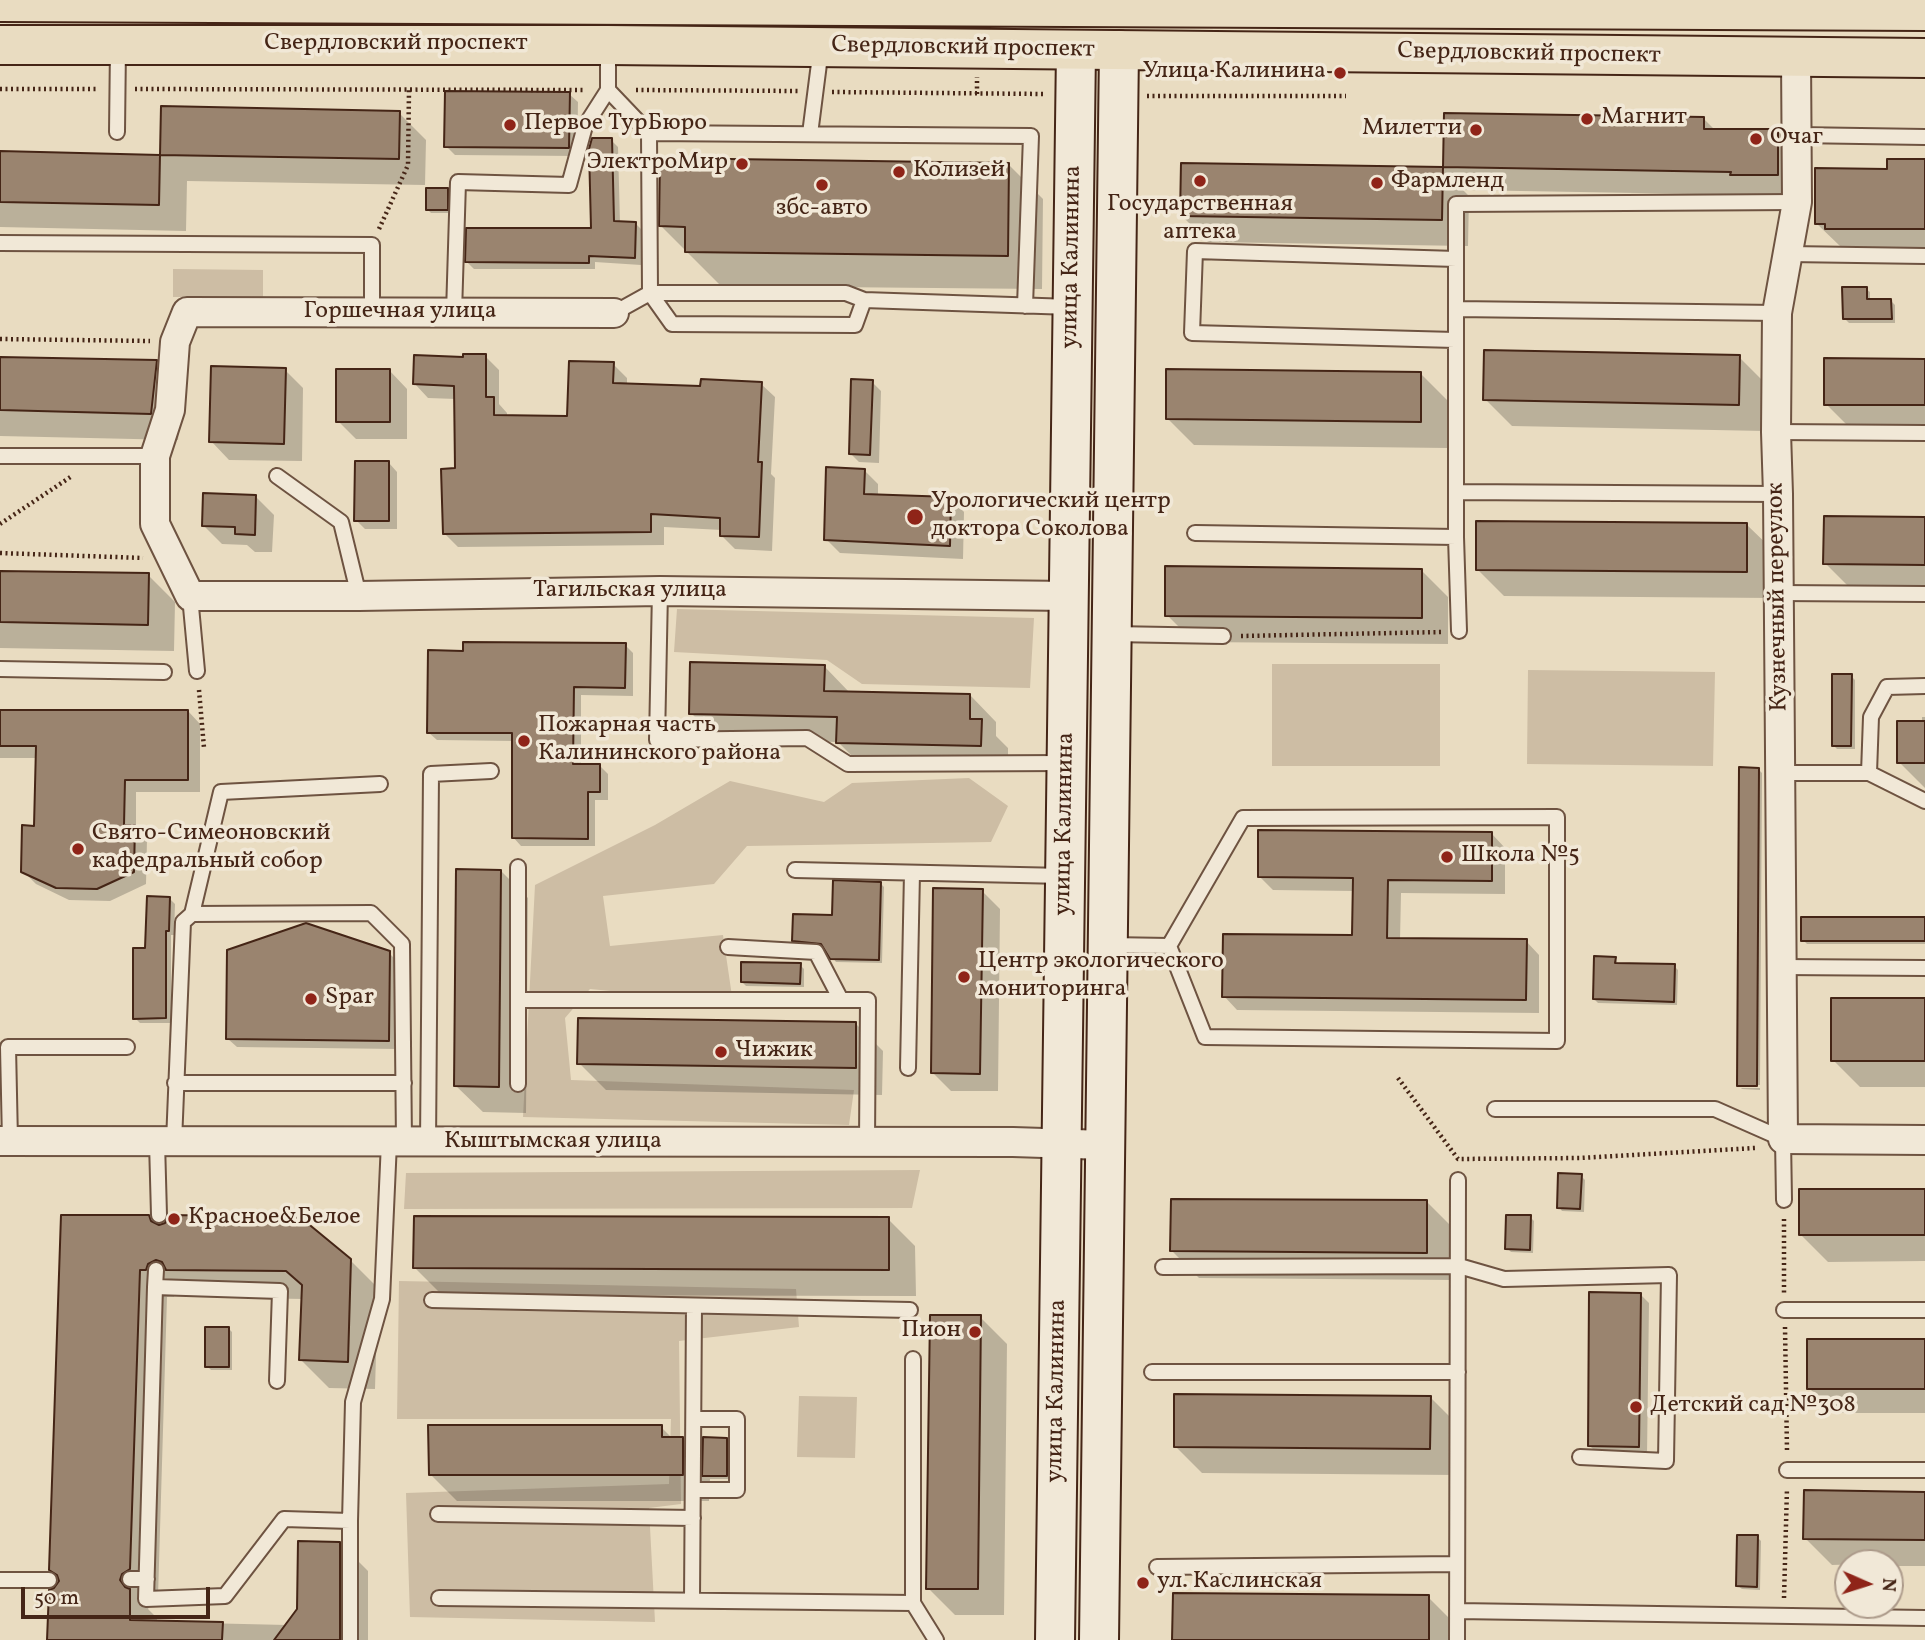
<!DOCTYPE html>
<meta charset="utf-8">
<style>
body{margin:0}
#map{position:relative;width:1925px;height:1640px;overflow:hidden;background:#e9dcc1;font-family:Vollkorn,serif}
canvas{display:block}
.north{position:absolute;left:1834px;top:1549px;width:70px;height:70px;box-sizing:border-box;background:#f1e8d7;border:2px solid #ac9a8a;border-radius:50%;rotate:93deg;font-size:19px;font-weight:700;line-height:28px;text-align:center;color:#452516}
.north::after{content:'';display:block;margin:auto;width:24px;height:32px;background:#8f2418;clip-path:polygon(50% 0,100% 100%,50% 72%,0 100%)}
.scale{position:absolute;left:21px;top:1587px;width:189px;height:32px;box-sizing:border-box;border:4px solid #452516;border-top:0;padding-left:9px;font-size:21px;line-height:24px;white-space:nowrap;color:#452516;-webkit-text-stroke:5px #f1e8d7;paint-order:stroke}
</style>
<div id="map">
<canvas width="1925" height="1640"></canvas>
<div class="north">N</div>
<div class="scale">50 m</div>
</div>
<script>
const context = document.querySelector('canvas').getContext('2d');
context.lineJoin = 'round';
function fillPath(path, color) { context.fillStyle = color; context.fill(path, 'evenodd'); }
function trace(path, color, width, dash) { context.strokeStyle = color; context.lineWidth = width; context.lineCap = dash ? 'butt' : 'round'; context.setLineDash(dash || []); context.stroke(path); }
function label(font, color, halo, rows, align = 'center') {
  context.font = font + ' Vollkorn,serif'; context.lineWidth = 7; context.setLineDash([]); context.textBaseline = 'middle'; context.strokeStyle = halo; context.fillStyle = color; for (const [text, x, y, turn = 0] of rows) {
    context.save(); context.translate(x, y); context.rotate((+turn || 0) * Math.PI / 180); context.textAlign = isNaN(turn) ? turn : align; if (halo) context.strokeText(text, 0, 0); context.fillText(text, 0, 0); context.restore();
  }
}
fillPath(new Path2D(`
 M 173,269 L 263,270 L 263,297 L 173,297 Z
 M 677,609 L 1034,618 L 1030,688 L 862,684 L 827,660 L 674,652 Z
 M 1272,664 L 1440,664 L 1440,766 L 1272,766 Z
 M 1528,670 L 1715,672 L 1713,766 L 1527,764 Z
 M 969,778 L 1008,806 L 991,842 L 747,846 L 714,884 L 603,896 L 610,946 L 723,935 L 733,1003 L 590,989 L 565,1018 L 571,1080 L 854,1090 L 849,1125 L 523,1117 L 535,885 L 655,825 L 730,781 L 824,802 L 852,783 Z
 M 920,1170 L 912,1208 L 404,1209 L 406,1173 Z
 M 399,1281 L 796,1289 L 799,1327 L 679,1341 L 681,1504 L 649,1508 L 655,1622 L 410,1617 L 406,1493 L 669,1484 L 671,1419 L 397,1419 Z
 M 799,1396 L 857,1397 L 855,1458 L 797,1457 Z`), '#cdbda4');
fillPath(new Path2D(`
 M 569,94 L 578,102 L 577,156 L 455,155 L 446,146 Z
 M 163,108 L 399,113 L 426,140 L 425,185 L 187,181 L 186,231 L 0,227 L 0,153 L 162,156 Z
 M 1446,115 L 1704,119 L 1715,130 L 1777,130 L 1801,154 L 1801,198 L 1756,198 L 1753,195 L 1463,190 L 1469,196 L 1468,246 L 1208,242 L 1181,215 L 1182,165 L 1444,169 Z
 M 611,140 L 618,147 L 620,223 L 635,223 L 642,230 L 641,265 L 595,262 L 595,269 L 474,269 L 467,262 L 593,230 Z
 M 1925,161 L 1925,252 L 1850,251 L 1845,246 L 1840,246 L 1816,223 L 1889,171 Z
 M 1008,164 L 1043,199 L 1042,289 L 721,286 L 661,226 Z
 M 447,190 L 451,193 L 451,213 L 431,213 L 427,209 Z
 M 1866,289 L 1870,292 L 1870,300 L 1891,301 L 1895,305 L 1895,323 L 1849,323 L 1845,319 Z
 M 485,356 L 499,370 L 499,404 L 507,413 L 507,417 L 569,418 L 613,364 L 627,378 L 627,385 L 702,388 L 761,384 L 775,397 L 771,474 L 775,478 L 772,551 L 735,549 L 721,535 L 722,530 L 664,527 L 664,545 L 458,547 L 444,533 L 457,470 L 456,399 L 428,398 L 415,384 L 465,359 Z
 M 1739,357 L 1766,384 L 1765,431 L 1512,426 L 1485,399 Z
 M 0,358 L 156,362 L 183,388 L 178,440 L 0,436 Z
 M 1925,361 L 1925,431 L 1853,431 L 1826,404 Z
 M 285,370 L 303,388 L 302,461 L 229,460 L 211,441 Z
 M 389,370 L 407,389 L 407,439 L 356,439 L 338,421 Z
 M 1420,373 L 1447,400 L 1447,448 L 1194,445 L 1167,418 Z
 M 872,382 L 881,391 L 879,463 L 859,462 L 850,453 Z
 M 389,463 L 397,472 L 397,529 L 365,529 L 356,520 Z
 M 864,470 L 878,484 L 878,496 L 951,498 L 964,512 L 963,559 L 840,553 L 826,539 Z
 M 255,496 L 274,515 L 272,552 L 255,552 L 247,545 L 222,544 L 204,526 Z
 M 1925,519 L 1925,591 L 1852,590 L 1825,563 Z
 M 1747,525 L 1774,551 L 1773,598 L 1504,596 L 1477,569 Z
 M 1421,570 L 1448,597 L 1448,644 L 1194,642 L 1167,615 Z
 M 0,572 L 148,575 L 175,602 L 174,651 L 0,648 Z
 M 625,645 L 633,653 L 633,696 L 581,695 L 581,766 L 600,766 L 608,774 L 608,800 L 595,800 L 595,846 L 521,846 L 513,837 L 514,741 L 437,740 L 428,732 L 465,652 Z
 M 824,666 L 850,693 L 970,695 L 996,722 L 996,736 L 1008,748 L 1008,772 L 865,769 L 838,742 L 718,740 L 691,713 Z
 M 1851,676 L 1855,680 L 1855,749 L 1837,749 L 1833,745 Z
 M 0,711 L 188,711 L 200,724 L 200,792 L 136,792 L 136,828 L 147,839 L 146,884 L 110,901 L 69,900 L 36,884 L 23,871 L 36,827 L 37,758 L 0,758 Z
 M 1922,717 L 1925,717 L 1925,788 L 1899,762 L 1922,722 Z
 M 1758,769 L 1762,773 L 1760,1085 L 1740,1085 L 1740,1087 L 1738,1086 Z
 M 1492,834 L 1505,848 L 1505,894 L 1401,893 L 1400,940 L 1526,941 L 1539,955 L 1539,1013 L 1237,1010 L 1224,996 L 1354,937 L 1355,891 L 1273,890 L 1259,876 Z
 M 501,871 L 528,898 L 526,1113 L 483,1112 L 456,1086 Z
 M 880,883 L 884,887 L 882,963 L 836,962 L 825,947 L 798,944 L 794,940 L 834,917 Z
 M 982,891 L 1000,909 L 998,1091 L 951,1091 L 933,1073 Z
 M 170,899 L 175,904 L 174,935 L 171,935 L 171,1023 L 140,1023 L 135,1018 L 146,949 Z
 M 1925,919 L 1925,944 L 1807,944 L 1803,940 Z
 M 389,953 L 398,962 L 397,1049 L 237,1047 L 228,1039 Z
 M 1615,958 L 1619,965 L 1674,966 L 1678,970 L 1677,1005 L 1598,1003 L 1594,999 Z
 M 800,965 L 804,969 L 804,987 L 746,986 L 742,982 Z
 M 1925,1000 L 1925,1087 L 1860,1087 L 1833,1060 Z
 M 856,1024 L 883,1051 L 882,1095 L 606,1090 L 579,1063 Z
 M 1741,1088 L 1760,1088 L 1760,1090 L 1742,1089 Z
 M 1581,1176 L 1585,1180 L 1584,1212 L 1562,1211 L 1559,1207 Z
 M 1925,1191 L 1925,1261 L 1828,1262 L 1801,1235 Z
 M 1427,1202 L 1454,1229 L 1453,1280 L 1199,1278 L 1172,1251 Z
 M 149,1217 L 158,1227 L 350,1260 L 378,1288 L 375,1389 L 329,1388 L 301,1360 L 303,1299 L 195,1297 L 186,1288 L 176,1292 L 174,1297 L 167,1297 L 158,1597 L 153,1599 L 148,1609 L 157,1618 L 157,1622 L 287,1625 L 340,1543 L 368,1571 L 368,1640 L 49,1640 L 56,1589 L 60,1581 L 51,1570 Z
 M 1530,1217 L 1534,1221 L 1533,1253 L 1511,1252 L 1507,1248 Z
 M 888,1219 L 915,1246 L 916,1296 L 442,1295 L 415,1268 Z
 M 1640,1294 L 1649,1303 L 1647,1455 L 1599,1455 L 1590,1446 Z
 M 980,1317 L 1007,1344 L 1004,1615 L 955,1615 L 928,1588 Z
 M 228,1328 L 232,1332 L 232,1370 L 211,1370 L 207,1366 Z
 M 1925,1341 L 1925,1413 L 1834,1413 L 1809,1388 Z
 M 1430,1397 L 1457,1424 L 1456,1475 L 1202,1473 L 1175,1446 Z
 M 661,1427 L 673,1439 L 683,1439 L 704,1460 L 727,1440 L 731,1444 L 731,1479 L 710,1479 L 709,1501 L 457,1501 L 430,1474 Z
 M 1925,1493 L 1925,1566 L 1890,1566 L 1890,1563 L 1832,1565 L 1805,1538 Z
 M 1757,1537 L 1761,1541 L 1760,1590 L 1742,1589 L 1738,1586 Z
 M 1428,1597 L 1455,1624 L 1455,1640 L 1174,1640 Z`), '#0003');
const building = new Path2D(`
 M 445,91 L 570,92 L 569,148 L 444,147 Z
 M 161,106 L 400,111 L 399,159 L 160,155 Z
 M 1444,113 L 1704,117 L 1704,129 L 1778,129 L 1778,175 L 1730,175 L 1731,172 L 1443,167 Z
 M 592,138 L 612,138 L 614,221 L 636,222 L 635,258 L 589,256 L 589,263 L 465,262 L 466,228 L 591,228 L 589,149 Z
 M 0,151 L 160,155 L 159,205 L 0,202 Z
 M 660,158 L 1009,163 L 1008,256 L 685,252 L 685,227 L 659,226 Z
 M 1887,159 L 1925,159 L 1925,229 L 1825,229 L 1825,224 L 1815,224 L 1815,168 L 1887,169 Z
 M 1181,163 L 1443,167 L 1442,220 L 1180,216 Z
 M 426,188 L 448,188 L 448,210 L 426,210 Z
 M 1842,287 L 1867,287 L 1867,299 L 1891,299 L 1892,319 L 1843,319 Z
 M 1484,350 L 1740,355 L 1739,405 L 1483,400 Z
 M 463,354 L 486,354 L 486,397 L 494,397 L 494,415 L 567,416 L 569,361 L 614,362 L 613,383 L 700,386 L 701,379 L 762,382 L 758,462 L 762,462 L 759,537 L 720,536 L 720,518 L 651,514 L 651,532 L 443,534 L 441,469 L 455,468 L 454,386 L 413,384 L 414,355 L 463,357 Z
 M 0,357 L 157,360 L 151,414 L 0,410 Z
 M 1824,358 L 1925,359 L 1925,405 L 1824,405 Z
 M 211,366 L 286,368 L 284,444 L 209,442 Z
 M 336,369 L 390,369 L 390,422 L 336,422 Z
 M 1166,369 L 1421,372 L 1421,422 L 1166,419 Z
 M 851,379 L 873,380 L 870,455 L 849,454 Z
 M 355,461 L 389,461 L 389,521 L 354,521 Z
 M 826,467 L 865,469 L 864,494 L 951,497 L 950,546 L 824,540 Z
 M 203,493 L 256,495 L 255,535 L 235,534 L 235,527 L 202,526 Z
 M 1824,516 L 1925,517 L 1925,565 L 1823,564 Z
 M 1476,521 L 1747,523 L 1747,572 L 1476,570 Z
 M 1165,566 L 1422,569 L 1422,618 L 1165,616 Z
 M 0,571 L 149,573 L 148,625 L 0,622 Z
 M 463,642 L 626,643 L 625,688 L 574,687 L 573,764 L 600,764 L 600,792 L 588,792 L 588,839 L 512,838 L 512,733 L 427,733 L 428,650 L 463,651 Z
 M 690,662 L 825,665 L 824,691 L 970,694 L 970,719 L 982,719 L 981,746 L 836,743 L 837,717 L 689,714 Z
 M 1832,674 L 1852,674 L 1851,746 L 1832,746 Z
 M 0,710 L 188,710 L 188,780 L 125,780 L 124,825 L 135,825 L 134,872 L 97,889 L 56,888 L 21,872 L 22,825 L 34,826 L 36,746 L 0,746 Z
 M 1897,721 L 1925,721 L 1925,763 L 1897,763 Z
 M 1739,767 L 1759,768 L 1757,1086 L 1737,1086 Z
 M 1258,830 L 1492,832 L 1492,881 L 1388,880 L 1387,938 L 1527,939 L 1526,1000 L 1222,997 L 1223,934 L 1352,935 L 1353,878 L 1258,877 Z
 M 456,869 L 501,870 L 499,1087 L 454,1086 Z
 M 833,880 L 881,882 L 879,960 L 830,959 L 821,944 L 792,941 L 793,914 L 832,915 Z
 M 933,888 L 983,889 L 980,1074 L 931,1073 Z
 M 147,896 L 170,897 L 169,931 L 166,931 L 166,1018 L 133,1019 L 133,948 L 145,948 Z
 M 1801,917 L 1925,917 L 1925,941 L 1801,941 Z
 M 306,923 L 390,951 L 389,1041 L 226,1039 L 227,950 Z
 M 1594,956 L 1616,957 L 1615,963 L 1675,964 L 1674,1002 L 1593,999 Z
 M 741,962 L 801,963 L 800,984 L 741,982 Z
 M 1831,998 L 1925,998 L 1925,1061 L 1831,1061 Z
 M 578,1018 L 856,1022 L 856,1068 L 577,1064 Z
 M 1558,1173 L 1582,1174 L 1580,1209 L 1557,1208 Z
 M 1799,1189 L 1925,1189 L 1925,1235 L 1799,1235 Z
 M 1171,1199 L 1427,1200 L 1427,1253 L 1170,1251 Z
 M 61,1215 L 149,1215 L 151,1221 L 159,1225 L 165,1223 L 169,1215 L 300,1217 L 351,1259 L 348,1362 L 299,1360 L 302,1285 L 286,1271 L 166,1270 L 162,1262 L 156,1260 L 148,1264 L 146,1270 L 140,1270 L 130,1569 L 122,1574 L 120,1580 L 125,1587 L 130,1589 L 130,1620 L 223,1622 L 222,1640 L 47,1640 L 49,1590 L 54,1588 L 59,1581 L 57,1575 L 49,1570 Z
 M 1506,1215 L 1531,1215 L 1530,1250 L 1505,1249 Z
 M 414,1216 L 889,1217 L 889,1270 L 413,1268 Z
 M 1589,1292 L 1641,1293 L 1639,1447 L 1588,1446 Z
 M 930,1315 L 981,1315 L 978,1589 L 926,1589 Z
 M 205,1327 L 229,1327 L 229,1367 L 205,1367 Z
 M 1807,1339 L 1925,1339 L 1925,1389 L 1807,1389 Z
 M 1174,1394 L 1431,1396 L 1430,1449 L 1174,1447 Z
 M 428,1425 L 662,1425 L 662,1437 L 683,1437 L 683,1475 L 429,1475 Z
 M 703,1437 L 727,1438 L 727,1476 L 702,1476 Z
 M 1804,1490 L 1925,1492 L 1925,1540 L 1803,1539 Z
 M 1737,1535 L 1758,1535 L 1757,1587 L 1736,1586 Z
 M 298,1541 L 340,1542 L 340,1640 L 274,1640 L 297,1609 Z
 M 1173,1593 L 1429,1595 L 1429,1640 L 1172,1640 Z`);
fillPath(building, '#9a846f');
trace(building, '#452516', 2);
const service = new Path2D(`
 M 608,46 L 608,90 L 649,133 L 650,293 L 846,293 L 864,300 L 1071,307
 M 117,132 L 118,46
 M 649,133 L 1031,136 L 1025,306
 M 810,134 L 821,48
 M 1796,135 L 1925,137
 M 0,243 L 372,245 L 372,314
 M 1789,254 L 1925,256
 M 1456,309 L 1777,313
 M 454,313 L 458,182 L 569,185 L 585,126 L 608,90
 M 614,313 L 650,293 L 672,324 L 855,325 L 864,300
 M 1455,340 L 1192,333 L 1195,251 L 1456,259
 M 1776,432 L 1925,433
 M 0,456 L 155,456
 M 277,476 L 341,522 L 359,596
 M 1456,492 L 1778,494
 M 1195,533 L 1456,537
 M 660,591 L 657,740 L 807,738 L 848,764 L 1065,763
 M 1779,593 L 1925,594
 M 190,596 L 197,671
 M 1459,631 L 1456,537 L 1456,204 L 1797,202
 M 1113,634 L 1223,636
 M 0,669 L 164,672
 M 1780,773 L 1869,773 L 1925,801
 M 1869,773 L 1871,717 L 1887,687 L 1925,686
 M 795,870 L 1064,876
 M 192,914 L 221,792 L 380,784
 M 1109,945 L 1169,946 L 1205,1037 L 1557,1041 L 1557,817 L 1243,818 L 1169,946
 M 728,947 L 816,952 L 841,1000
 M 1781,967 L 1925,968
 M 518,1000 L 868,1000 L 867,1142
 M 908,1068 L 912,873
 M 175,1083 L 404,1083
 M 518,1084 L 518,867
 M 1495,1109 L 1715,1109 L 1783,1139 L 1784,1200
 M 10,1141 L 8,1047 L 127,1047
 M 157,1142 L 159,1215
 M 174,1142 L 183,922 L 192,914 L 371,913 L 402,944 L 404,1142
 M 428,1143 L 431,774 L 491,771
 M 1163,1267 L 1459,1266 L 1504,1279 L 1669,1275 L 1666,1461 L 1580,1457
 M 155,1287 L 156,1270
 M 432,1300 L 910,1310
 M 1784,1310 L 1925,1310
 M 913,1359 L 913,1603
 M 1152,1372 L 1458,1372
 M 277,1381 L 280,1291 L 155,1287 L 146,1599 L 225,1596 L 284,1519 L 350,1521 L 350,1640
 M 1787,1470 L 1925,1470
 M 693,1490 L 737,1490 L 737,1419 L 694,1419
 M 438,1514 L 693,1518
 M 350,1521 L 353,1402 L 382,1299 L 389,1142
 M 1157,1567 L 1457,1564
 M 130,1579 L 147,1579
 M 0,1580 L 49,1580
 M 439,1598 L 913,1603 L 936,1640
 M 692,1600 L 694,1306
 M 1457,1611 L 1925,1618
 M 1457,1640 L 1458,1180`);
const minor = new Path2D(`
 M 1796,57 L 1797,202 L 1777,313 L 1776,432 L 1778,494 L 1783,1139 L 1925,1140
 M 614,313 L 187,312 L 175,342 L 170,410 L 155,456 L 155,524 L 190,596 L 359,596 L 660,591 L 1069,596
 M 0,1141 L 1013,1142 L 1105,1145`);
const secondary = new Path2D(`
 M 1055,1640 L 1076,50
 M 1099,1640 L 1119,50`);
const primary = new Path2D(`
 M 0,2 L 1925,11
 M 0,45 L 608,45 L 1925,58`);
trace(service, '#6e5341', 18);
trace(minor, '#6e5341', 32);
trace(secondary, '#452516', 42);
trace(primary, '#452516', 42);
trace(new Path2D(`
 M 0,89 L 99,89
 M 135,89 L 585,90
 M 636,90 L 799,91
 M 832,92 L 1044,94
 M 977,94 L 977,77
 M 1147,96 L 1346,96
 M 379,229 L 408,165 L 409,90
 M 0,339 L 150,341
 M 0,524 L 72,476
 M 0,553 L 143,558
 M 1241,636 L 1443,632
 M 199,690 L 204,748
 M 1398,1078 L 1458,1159 L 1580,1158 L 1755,1148
 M 1784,1219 L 1784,1294
 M 1785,1327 L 1787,1451
 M 1784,1598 L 1787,1488`), '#452516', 4.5, [2, 3.5]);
trace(service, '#f1e8d7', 14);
trace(minor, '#f1e8d7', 28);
trace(secondary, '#f1e8d7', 38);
trace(primary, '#e9dcc1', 38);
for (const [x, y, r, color] of [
 [1340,73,7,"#8f2418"],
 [1587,119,7,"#8f2418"],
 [510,125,7,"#8f2418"],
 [1476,130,7,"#8f2418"],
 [1756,139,7,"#8f2418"],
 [742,164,7,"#8f2418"],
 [899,172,7,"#8f2418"],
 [1200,181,7,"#8f2418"],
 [1377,183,7,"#8f2418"],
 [822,185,7,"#8f2418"],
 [915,517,9,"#8f2418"],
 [524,741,7,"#8f2418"],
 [78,849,7,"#8f2418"],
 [1447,857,7,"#8f2418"],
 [964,977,7,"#8f2418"],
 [311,999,7,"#8f2418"],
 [721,1052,7,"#8f2418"],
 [174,1219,7,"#8f2418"],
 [975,1332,7,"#8f2418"],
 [1636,1407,7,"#8f2418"],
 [1143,1583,7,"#8f2418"]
]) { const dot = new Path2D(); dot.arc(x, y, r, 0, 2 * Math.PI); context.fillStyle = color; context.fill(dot); trace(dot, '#f1e8d7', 2.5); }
label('24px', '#452516', '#f1e8d7', [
 ["Свердловский проспект",396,45],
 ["Свердловский проспект",963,49,1],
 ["Свердловский проспект",1529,55,1],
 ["улица Калинина",1073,257,-89],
 ["Горшечная улица",400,313],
 ["Тагильская улица",630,592],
 ["Кузнечный переулок",1779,597,-91],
 ["улица Калинина",1066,824,-89],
 ["Кыштымская улица",553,1143],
 ["улица Калинина",1058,1391,-89]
]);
label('24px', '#452516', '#f1e8d7', [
 ["Улица Калинина",1326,73,"right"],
 ["Магнит",1601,119],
 ["Первое ТурБюро",524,125],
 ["Милетти",1462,130,"right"],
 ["Очаг",1770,139],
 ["ЭлектроМир",728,164,"right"],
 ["Колизей",913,172],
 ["Фармленд",1391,183],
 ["Государственная",1200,206,"center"],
 ["аптека",1200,234,"center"],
 ["збс-авто",822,210,"center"],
 ["Урологический центр",931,503],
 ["доктора Соколова",931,531],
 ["Пожарная часть",538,727],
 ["Калининского района",538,755],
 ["Свято-Симеоновский",92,835],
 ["кафедральный собор",92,863],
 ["Школа №5",1461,857],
 ["Центр экологического",978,963],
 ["мониторинга",978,991],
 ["Spar",325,999],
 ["Чижик",735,1052],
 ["Красное&Белое",188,1219],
 ["Пион",961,1332,"right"],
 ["Детский сад №308",1650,1407],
 ["ул. Каслинская",1157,1583]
], 'left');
</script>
